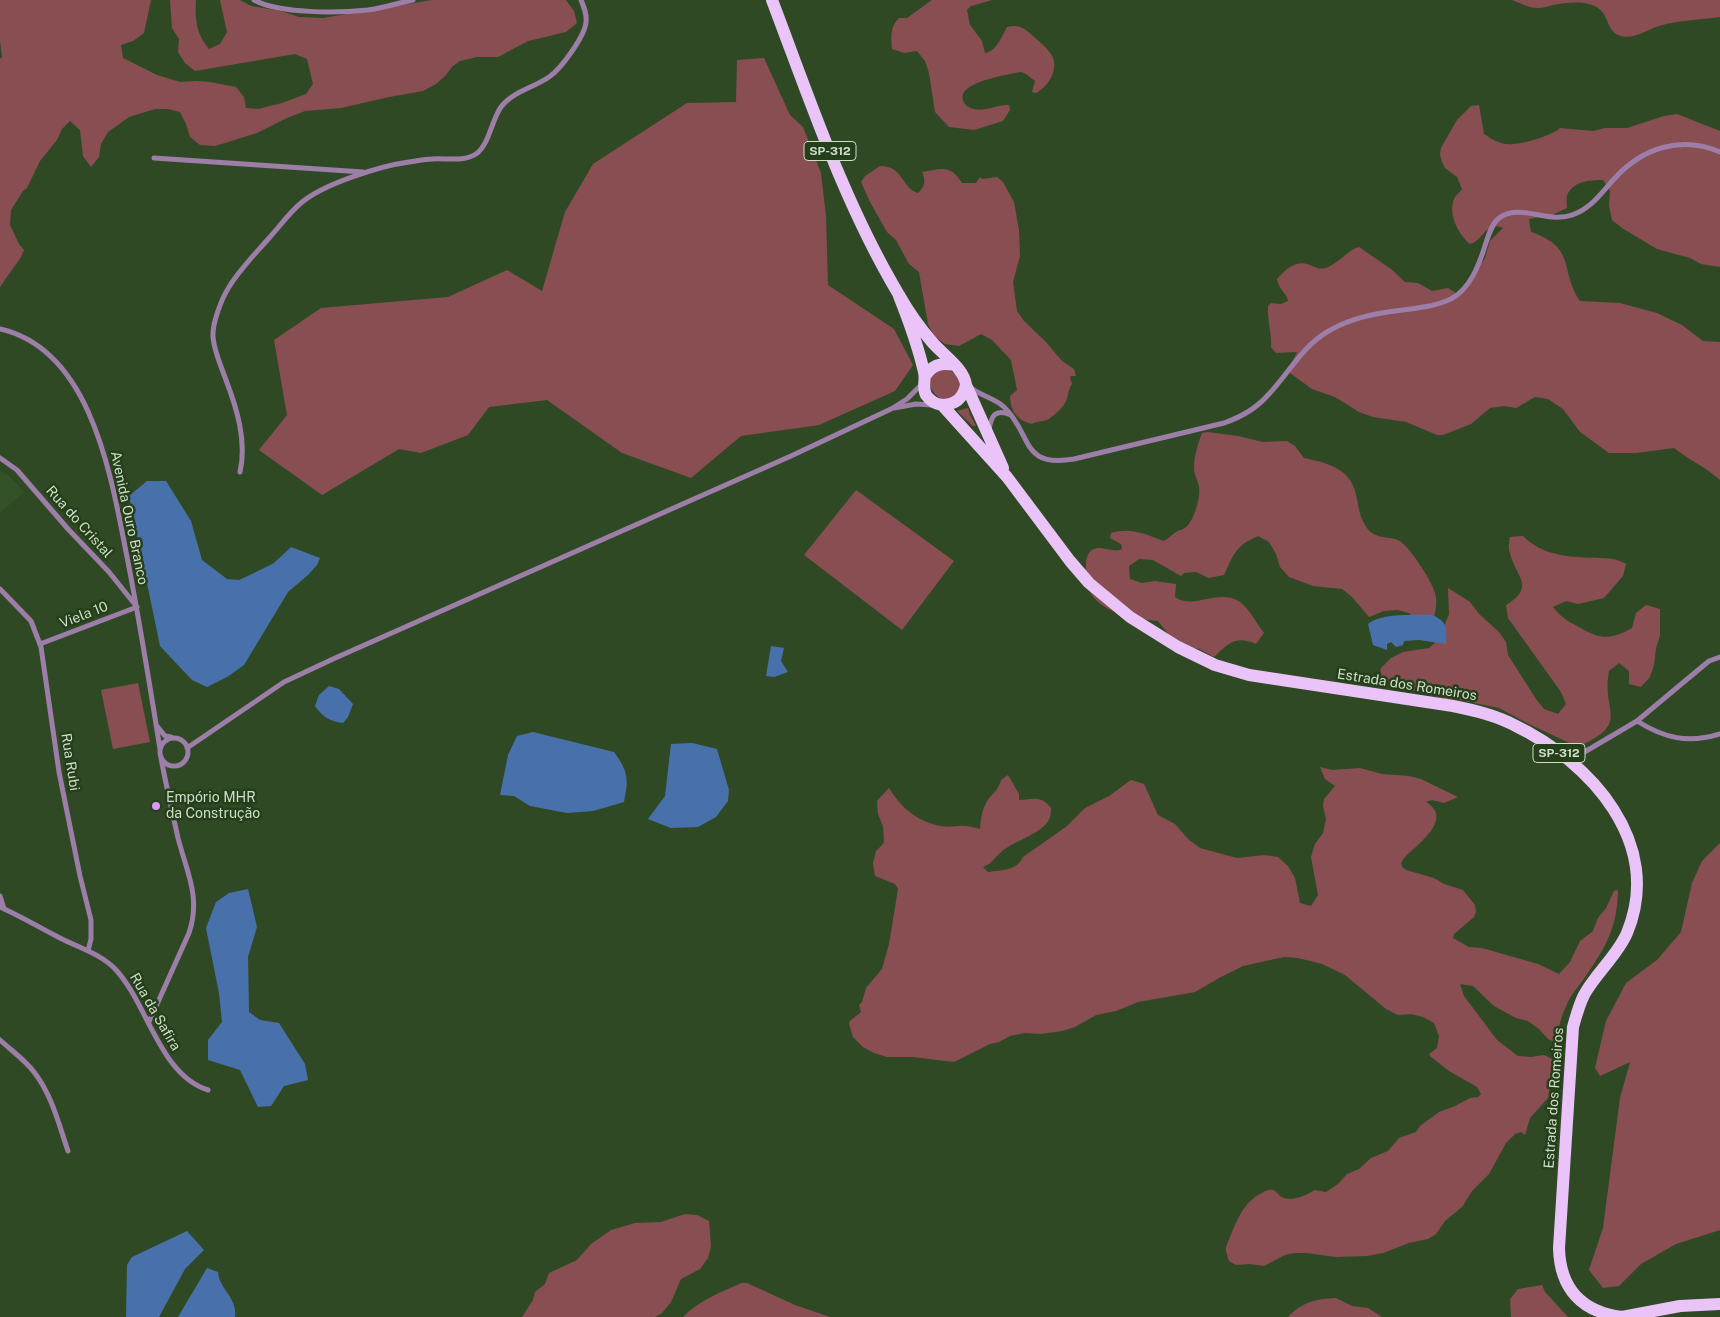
<!DOCTYPE html>
<meta charset="utf-8">
<style>
body{margin:0}
canvas{display:block;background:#304925}
</style>
<canvas width="1720" height="1317"></canvas>
<script>
const context = document.querySelector('canvas').getContext('2d');
context.lineJoin = 'round';
function fillPath(path, color) { context.fillStyle = color; context.fill(path, 'evenodd'); }
function trace(path, color, width, dash) { context.strokeStyle = color; context.lineWidth = width; context.lineCap = dash ? 'butt' : 'round'; context.setLineDash(dash || []); context.stroke(path); }
function label(font, color, halo, rows, align = 'center') {
  context.font = font + ' "Public Sans",sans-serif'; context.lineWidth = 5; context.setLineDash([]); context.textBaseline = 'middle'; context.strokeStyle = halo; context.fillStyle = color; for (const [text, x, y, turn = 0] of rows) {
    context.save(); context.translate(x, y); context.rotate((+turn || 0) * Math.PI / 180); context.textAlign = isNaN(turn) ? turn : align; if (halo) context.strokeText(text, 0, 0); context.fillText(text, 0, 0); context.restore();
  }
}
fillPath(new Path2D(`
 M 0,470 L 9,476 L 24,492 L 0,513 Z`), '#345227');
fillPath(new Path2D(`
 M 0,0 L 151,0 L 144,33 L 133,41 L 121,45 L 123,58 L 157,75 L 180,82 L 196,81 L 210,82 L 236,87 L 244,97 L 246,108 L 258,109 L 282,103 L 306,94 L 313,84 L 307,59 L 295,54 L 195,71 L 185,63 L 178,52 L 179,39 L 172,28 L 170,0 L 196,0 C 195,20 196,33 209,49 L 220,44 L 227,32 L 220,0 L 240,0 L 251,6 L 281,11 L 299,17 L 323,18 L 432,0 L 566,0 L 574,11 L 577,23 L 566,32 L 528,41 L 498,57 L 477,57 L 460,61 L 453,66 L 445,76 L 436,84 L 423,91 L 389,97 L 341,108 L 305,111 L 287,118 L 257,133 L 215,146 L 200,145 L 190,137 L 186,124 L 180,112 L 168,109 L 155,109 L 129,117 L 108,132 L 101,144 L 99,157 L 91,167 L 83,156 L 80,130 L 70,121 L 62,129 L 57,140 L 40,161 L 27,188 L 23,191 L 11,210 L 10,225 L 19,244 L 24,250 L 21,257 L 0,287 L 0,59 L 2,57 L 0,41 Z
 M 932,0 L 992,0 L 971,6 L 967,10 L 970,25 L 982,41 L 985,53 C 996,52 1002,36 1007,27 C 1020,24 1025,29 1034,37 C 1040,42 1046,47 1051,54 C 1060,68 1049,86 1036,93 L 1032,92 L 1035,81 L 1026,74 L 1021,72 C 1010,74 957,82 963,100 C 964,105 969,108 974,109 C 986,112 997,104 1009,105 L 1010,110 L 1003,121 L 974,130 L 949,127 L 935,112 L 929,73 L 925,61 L 917,51 L 904,53 L 892,49 C 891,37 890,27 899,18 L 907,18 Z
 M 1512,0 L 1720,0 L 1720,17 C 1699,20 1679,20 1659,26 C 1647,30 1631,41 1618,35 C 1603,28 1612,7 1584,3 C 1575,2 1562,3 1553,5 C 1548,6 1543,8 1538,8 C 1529,8 1520,3 1512,0 Z
 M 764,58 L 790,115 L 803,127 L 821,173 L 826,216 L 828,285 L 894,329 L 913,365 L 895,391 L 819,425 L 741,436 L 691,478 L 622,453 L 547,400 L 489,407 L 468,435 L 421,453 L 399,449 L 322,495 L 259,450 L 287,415 L 274,340 L 321,308 L 448,297 L 507,270 L 542,291 L 565,212 L 593,164 L 687,103 L 736,102 L 737,60 Z
 M 1479,105 L 1484,134 C 1490,138 1498,143 1506,144 C 1518,146 1552,136 1560,128 L 1593,131 L 1605,128 L 1627,128 L 1664,116 L 1677,114 L 1720,131 L 1720,267 L 1701,264 L 1690,258 L 1657,249 L 1622,228 L 1612,220 L 1609,206 L 1610,191 L 1603,180 C 1590,180 1572,181 1567,196 C 1566,199 1567,205 1567,208 L 1554,214 L 1529,219 L 1531,232 C 1577,248 1559,269 1580,301 L 1620,303 L 1657,313 L 1682,325 L 1703,341 L 1720,342 L 1720,480 C 1706,467 1689,460 1674,448 L 1636,453 L 1609,453 L 1580,432 L 1563,409 L 1548,399 L 1535,397 L 1516,408 L 1504,406 L 1490,408 L 1471,424 L 1443,435 L 1437,435 L 1406,422 L 1373,417 L 1359,412 L 1335,397 L 1312,389 L 1290,373 L 1290,367 L 1297,352 L 1276,353 L 1271,347 C 1272,333 1267,320 1268,306 L 1271,303 L 1281,304 L 1288,301 C 1287,293 1279,290 1277,279 C 1284,271 1295,260 1307,264 C 1314,266 1318,270 1326,268 C 1339,263 1348,250 1359,247 L 1391,269 L 1405,282 L 1418,283 L 1432,291 L 1448,288 L 1459,295 L 1464,292 L 1485,258 L 1490,241 L 1503,228 C 1486,220 1484,240 1470,244 C 1458,234 1448,214 1454,199 C 1455,196 1460,192 1462,189 L 1457,177 L 1445,168 L 1442,162 L 1440,155 L 1441,148 L 1457,120 L 1471,106 Z
 M 880,166 C 904,166 901,188 918,193 C 925,187 926,181 922,172 C 942,169 950,164 962,183 L 976,183 L 980,177 L 982,179 L 997,177 L 1003,182 L 1014,202 L 1019,230 L 1020,256 L 1013,282 L 1017,311 L 1024,321 L 1045,341 L 1062,361 L 1074,369 L 1076,376 L 1071,376 L 1070,377 L 1072,384 C 1067,391 1069,397 1065,403 C 1062,409 1052,417 1047,420 C 1041,422 1036,421 1032,424 C 1017,421 1010,410 1010,396 L 1017,390 L 1011,360 L 992,340 L 981,334 L 959,346 L 945,344 L 934,336 L 928,324 L 919,272 L 909,264 L 896,240 L 887,232 L 870,202 L 861,182 L 865,176 Z
 M 940,366 C 956,373 958,374 961,391 L 945,401 C 928,393 924,377 940,366 Z
 M 968,408 L 970,415 L 976,426 L 973,426 L 957,411 Z
 M 1207,432 L 1238,436 L 1263,442 L 1287,441 L 1295,446 L 1304,458 C 1330,464 1352,468 1357,499 C 1359,509 1360,519 1367,528 C 1375,539 1386,536 1398,540 C 1409,545 1435,585 1436,597 C 1437,606 1435,615 1432,623 L 1419,621 L 1409,613 L 1397,610 L 1384,611 L 1369,617 L 1352,597 L 1342,589 L 1313,586 L 1289,577 L 1280,567 L 1276,554 L 1269,542 L 1258,536 C 1235,546 1234,554 1224,575 L 1209,578 L 1196,572 L 1184,573 L 1181,576 L 1153,560 L 1139,559 L 1129,566 L 1130,579 L 1142,583 L 1155,581 L 1176,584 L 1175,597 C 1178,599 1182,601 1186,601 C 1201,604 1221,590 1240,602 C 1250,609 1256,623 1264,633 L 1256,644 C 1236,635 1228,643 1214,657 L 1199,649 L 1181,646 L 1173,640 L 1158,621 C 1128,618 1084,610 1086,572 C 1086,564 1085,555 1092,550 C 1102,544 1113,554 1122,549 L 1121,544 L 1110,538 L 1111,533 C 1130,527 1146,534 1163,541 C 1169,539 1171,535 1176,532 C 1179,530 1183,530 1186,527 C 1194,521 1201,496 1199,487 C 1198,480 1194,475 1194,468 C 1194,456 1198,444 1202,433 Z
 M 856,490 L 954,561 L 902,630 L 804,555 Z
 M 1523,536 C 1544,557 1571,557 1600,558 C 1612,559 1615,558 1626,564 L 1623,576 L 1604,598 L 1578,604 L 1566,601 L 1553,607 C 1560,616 1567,621 1577,626 C 1599,639 1609,641 1632,628 L 1636,613 L 1646,605 L 1660,609 L 1660,636 L 1656,648 L 1654,665 L 1650,677 L 1641,687 L 1629,684 L 1629,671 L 1619,663 L 1609,671 C 1601,714 1632,722 1578,747 L 1529,724 L 1499,708 L 1460,700 L 1445,699 L 1379,682 L 1381,668 L 1391,658 L 1403,652 L 1429,648 L 1439,639 L 1449,614 L 1448,588 L 1470,602 L 1479,614 L 1499,632 L 1506,642 L 1508,655 L 1536,699 L 1544,709 L 1558,714 L 1566,704 L 1561,692 L 1508,618 L 1506,605 C 1537,587 1515,576 1510,553 C 1508,548 1509,542 1510,537 Z
 M 138,683 L 150,742 L 113,749 L 101,690 Z
 M 1320,767 L 1332,770 L 1360,768 L 1382,774 L 1409,776 L 1421,779 L 1458,797 L 1444,803 L 1432,800 L 1426,802 C 1454,819 1418,844 1404,858 L 1401,863 L 1402,867 L 1406,870 L 1434,878 L 1444,884 L 1463,890 L 1475,905 L 1476,912 L 1474,917 L 1454,934 L 1453,938 L 1469,947 L 1482,948 L 1538,964 L 1559,974 L 1570,962 L 1580,941 L 1593,931 L 1598,918 L 1606,908 L 1614,891 L 1616,890 L 1618,891 C 1617,928 1606,947 1585,977 C 1580,985 1572,993 1568,1002 C 1561,1016 1558,1029 1556,1043 L 1548,1039 L 1539,1029 L 1528,1021 L 1516,1018 L 1494,1006 L 1473,986 L 1460,984 L 1464,996 L 1497,1040 L 1518,1056 L 1531,1057 L 1544,1055 L 1554,1060 L 1548,1098 L 1530,1118 L 1525,1135 L 1521,1132 L 1515,1134 L 1506,1143 L 1489,1174 L 1472,1191 L 1462,1207 L 1445,1221 L 1436,1234 L 1428,1239 L 1409,1243 L 1383,1253 L 1367,1256 L 1335,1257 L 1307,1253 L 1295,1253 L 1285,1255 L 1264,1266 L 1250,1264 L 1236,1265 L 1229,1261 L 1226,1251 L 1226,1247 C 1235,1226 1241,1203 1262,1193 C 1265,1191 1269,1189 1273,1190 C 1277,1191 1278,1195 1282,1197 C 1290,1202 1307,1196 1314,1190 L 1326,1192 L 1338,1184 L 1347,1174 L 1359,1169 L 1371,1158 L 1388,1151 L 1399,1138 L 1416,1132 L 1420,1126 L 1439,1112 L 1455,1106 L 1470,1098 L 1478,1097 L 1481,1094 L 1477,1087 L 1449,1071 L 1430,1056 L 1429,1054 L 1437,1048 L 1439,1036 L 1434,1023 L 1423,1017 L 1411,1014 L 1398,1015 L 1386,1009 L 1345,975 L 1322,964 L 1298,958 L 1284,957 L 1243,966 L 1219,978 L 1195,992 L 1138,1002 L 1116,1011 L 1096,1015 L 1075,1027 L 1062,1031 L 1041,1034 L 1025,1033 L 1010,1036 L 999,1042 L 990,1044 L 954,1062 L 913,1057 L 887,1057 L 874,1053 L 863,1047 L 853,1037 L 849,1024 L 850,1021 L 861,1012 L 859,1005 L 862,1002 L 866,988 L 882,969 L 889,944 L 898,889 L 895,884 L 875,876 L 873,863 L 876,851 L 883,844 L 884,841 L 883,826 L 878,814 L 877,801 L 889,788 C 901,808 918,822 941,826 C 949,828 957,825 965,826 C 970,826 975,828 980,829 C 981,818 982,807 990,797 C 995,792 999,788 1001,780 L 1008,775 L 1019,794 L 1019,800 C 1034,799 1041,795 1051,808 C 1051,815 1050,821 1044,826 C 1031,838 1010,842 998,855 C 993,860 991,864 983,867 L 988,872 C 1002,870 1017,871 1023,857 L 1067,826 L 1085,808 L 1109,796 L 1131,780 L 1144,784 L 1158,815 L 1175,824 L 1189,840 L 1200,848 L 1237,858 L 1264,855 L 1278,857 L 1288,866 L 1295,878 L 1300,903 L 1311,906 L 1318,895 L 1311,857 L 1315,844 L 1323,833 L 1326,819 L 1323,806 L 1324,799 L 1335,786 L 1325,779 Z
 M 1720,843 L 1720,1230 L 1676,1244 L 1641,1264 L 1619,1286 L 1603,1288 L 1589,1270 L 1603,1228 L 1620,1098 L 1630,1062 L 1600,1076 L 1595,1068 L 1606,1021 L 1626,983 L 1657,960 L 1681,932 L 1692,883 L 1702,861 Z
 M 685,1214 L 697,1215 L 709,1221 L 711,1246 L 708,1258 L 700,1269 L 681,1279 L 671,1302 L 662,1313 L 655,1317 L 522,1317 L 533,1300 L 535,1292 L 545,1284 L 549,1273 L 577,1260 L 591,1244 L 611,1230 L 635,1223 L 661,1222 Z
 M 742,1283 L 747,1283 L 795,1305 L 830,1317 L 683,1317 C 698,1301 723,1291 742,1283 Z
 M 1542,1285 L 1545,1292 L 1568,1317 L 1511,1317 L 1510,1299 L 1518,1289 Z
 M 1336,1298 L 1352,1306 L 1368,1308 L 1382,1317 L 1288,1317 C 1302,1302 1316,1299 1336,1298 Z`), '#884e51');
fillPath(new Path2D(`
 M 147,481 L 166,481 L 191,521 L 202,560 L 227,579 L 239,580 L 252,574 L 274,563 L 291,547 L 320,558 L 317,565 L 308,575 L 288,592 L 244,665 L 227,677 L 207,687 L 192,680 L 160,646 L 129,496 Z
 M 1433,615 C 1448,623 1447,628 1446,644 L 1419,640 L 1404,641 L 1403,645 L 1396,647 L 1391,642 L 1387,644 L 1387,650 L 1373,645 L 1368,624 C 1382,613 1415,615 1433,615 Z
 M 771,646 L 784,648 L 781,661 L 788,672 L 774,677 L 766,676 Z
 M 329,686 L 339,689 L 353,704 L 348,717 L 343,723 C 329,721 323,717 315,706 L 319,695 Z
 M 533,732 L 614,752 C 628,771 629,779 624,802 L 593,811 L 567,813 L 530,806 L 514,796 L 500,795 L 508,755 L 517,736 Z
 M 692,743 L 717,749 L 729,790 L 728,801 L 716,817 L 698,827 L 671,828 L 648,819 L 665,796 L 671,744 Z
 M 248,889 L 257,927 L 248,957 L 249,1012 L 260,1020 L 279,1023 L 305,1064 L 308,1080 L 284,1086 L 271,1106 L 258,1107 L 240,1070 L 208,1060 L 208,1040 L 222,1022 L 219,993 L 206,928 L 216,902 L 229,893 Z
 M 187,1231 L 204,1250 L 185,1269 L 159,1317 L 126,1317 L 127,1265 L 132,1257 Z
 M 207,1268 L 218,1272 C 219,1289 238,1298 235,1317 L 178,1317 Z`), '#4871ab');
trace(new Path2D(`
 M 254,0 C 280,14 338,13 368,10 C 383,8 398,3 413,0
 M 154,158 L 363,172
 M 0,329 C 94,350 112,483 128,562 C 140,624 150,686 160,749
 M 971,388 C 981,396 995,398 1004,407 C 1033,435 1020,468 1074,459 L 1224,423 C 1241,417 1256,409 1268,395 C 1288,374 1302,347 1327,332 C 1345,321 1367,315 1388,312 C 1409,309 1431,308 1451,299 C 1470,289 1479,265 1485,246 C 1488,237 1491,225 1498,219 C 1518,202 1548,224 1572,215 C 1591,209 1601,193 1614,179 C 1642,148 1681,135 1720,152
 M 894,408 L 916,404 L 932,405
 M 989,430 C 991,416 995,408 1011,415
 M 0,458 L 17,470 L 68,529 L 109,572 L 137,607 L 40,644
 M 240,472 C 247,441 237,409 226,380 C 221,366 214,351 213,337 C 212,323 222,298 229,287 C 240,269 256,253 270,237 C 280,226 289,213 301,203 C 323,184 380,166 409,162 C 417,161 424,159 432,159 C 446,158 464,162 476,154 C 489,145 492,119 501,107 C 512,92 533,88 549,77 C 561,69 585,36 586,22 C 587,14 584,7 581,0
 M 0,589 L 31,621 L 41,647 L 59,772 L 80,876 L 91,920 L 91,939 L 88,951
 M 1637,721 C 1664,738 1688,744 1720,734
 M 157,726 L 165,736 L 171,737
 M160 752a14 14 0 1 1 28 0a14 14 0 1 1-28 0Z
 M 187,748 L 284,682 L 333,659 L 791,456 L 891,409 L 907,399 L 923,383
 M 1571,760 L 1637,721 L 1709,661 L 1720,657
 M 0,896 L 4,909
 M 0,907 C 20,916 39,927 58,937 C 77,947 102,954 117,971 C 148,1006 161,1076 208,1090
 M 149,1022 L 189,933 C 201,897 187,873 178,838 C 172,811 166,785 161,758
 M 0,1040 C 12,1051 25,1060 34,1072 C 52,1095 59,1125 68,1151`), '#9d7ea9', 5);
trace(new Path2D(`
 M 772,0 C 810,100 844,203 899,295 C 908,311 920,328 932,342 C 943,355 964,368 966,385 L 1003,468
 M 899,296 C 909,321 918,346 924,372 C 926,380 922,387 926,395 C 930,401 936,404 942,405 L 1007,477 L 1070,561 L 1089,583 L 1130,617 L 1178,647 L 1215,665 L 1249,675 L 1453,706 C 1474,710 1495,715 1514,725 C 1591,762 1664,843 1627,933 C 1617,956 1596,973 1584,995 C 1579,1005 1576,1016 1573,1027 L 1559,1248 C 1560,1288 1581,1312 1622,1317
 M 925,376 C 932,365 941,362 954,365
 M 942,405 C 956,405 963,398 966,385
 M 1622,1317 L 1680,1306 L 1720,1304`), '#eac4f8', 12);
for (const [x, y, r, color] of [
 [156,806,5,"#dc99f4"]
]) { const dot = new Path2D(); dot.arc(x, y, r, 0, 2 * Math.PI); context.fillStyle = color; context.fill(dot); trace(dot, '#263f1b', 2); }
for (const [x, y, w] of [
 [830,151,52],
 [1559,753,52]
]) { const box = new Path2D(); box.roundRect(x - w / 2, y - 9.5, w, 19, 4); context.fillStyle = '#263f1b'; context.fill(box); trace(box, '#ceddc8', 1); }
label('bold 12px', '#ceddc8', null, [
 ["SP-312",830,151],
 ["SP-312",1559,753]
]);
label('14px', '#ceddc8', '#263f1b', [
 ["Avenida Ouro Branco",129,518,78],
 ["Rua do Cristal",79,522,48],
 ["Viela 10",84,615,-21],
 ["Estrada dos Romeiros",1407,685,9],
 ["Rua Rubi",70,762,81],
 ["Rua da Safira",155,1012,60],
 ["Estrada dos Romeiros",1554,1098,-86]
]);
label('14px', '#ceddc8', '#263f1b', [
 ["Empório MHR",166,798],
 ["da Construção",166,814]
], 'left');
</script>
